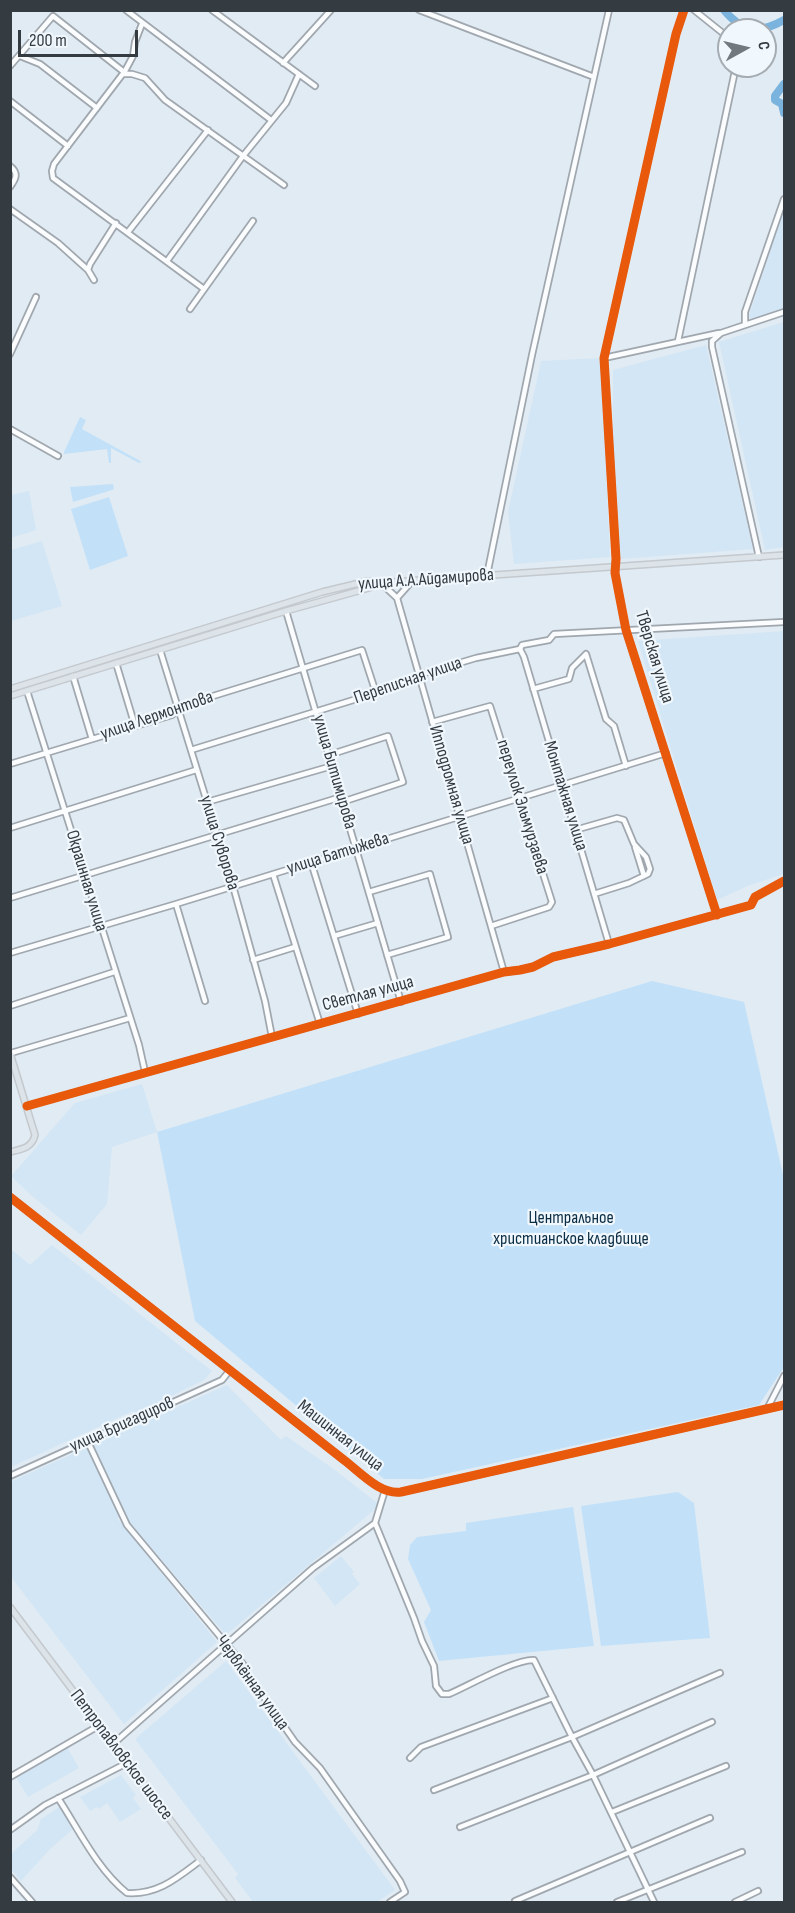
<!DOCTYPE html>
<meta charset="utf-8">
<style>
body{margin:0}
#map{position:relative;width:795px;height:1913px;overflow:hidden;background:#e1ebf3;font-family:"Sofia Sans Condensed",sans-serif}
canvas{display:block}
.frame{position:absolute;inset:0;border:12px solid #343b41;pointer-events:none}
.north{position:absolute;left:717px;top:18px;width:60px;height:60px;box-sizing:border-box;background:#f0f7fd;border:2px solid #a5acb2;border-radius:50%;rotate:82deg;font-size:16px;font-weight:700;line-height:24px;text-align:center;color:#343b41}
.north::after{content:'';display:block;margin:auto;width:21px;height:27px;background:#71797f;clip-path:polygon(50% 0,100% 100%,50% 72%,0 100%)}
.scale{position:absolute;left:18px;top:30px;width:120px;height:27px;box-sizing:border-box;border:3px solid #343b41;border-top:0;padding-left:8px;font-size:18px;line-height:21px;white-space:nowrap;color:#343b41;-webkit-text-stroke:4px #f0f7fd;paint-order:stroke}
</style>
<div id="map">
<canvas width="795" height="1913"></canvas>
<div class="frame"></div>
<div class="north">С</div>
<div class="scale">200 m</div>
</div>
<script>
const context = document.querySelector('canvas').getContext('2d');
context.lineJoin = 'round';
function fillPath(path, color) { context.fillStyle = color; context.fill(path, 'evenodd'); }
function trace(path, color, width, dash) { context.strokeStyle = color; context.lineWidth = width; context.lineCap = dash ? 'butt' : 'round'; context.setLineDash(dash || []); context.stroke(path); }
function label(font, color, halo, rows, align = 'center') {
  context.font = font + ' "Sofia Sans Condensed",sans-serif'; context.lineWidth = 4.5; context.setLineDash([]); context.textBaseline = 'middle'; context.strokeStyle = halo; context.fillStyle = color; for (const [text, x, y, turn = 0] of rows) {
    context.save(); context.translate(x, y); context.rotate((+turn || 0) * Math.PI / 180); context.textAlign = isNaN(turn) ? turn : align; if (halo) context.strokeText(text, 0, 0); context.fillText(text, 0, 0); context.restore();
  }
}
fillPath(new Path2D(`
 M 784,208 L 784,311 L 751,321 L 749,316 Z
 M 784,322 L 784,547 L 765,550 L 719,342 Z
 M 706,345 L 753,549 L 620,559 L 613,460 L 613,370 Z
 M 601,358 L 610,557 L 514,564 L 508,512 L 541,361 Z
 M 29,491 L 36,530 L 11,538 L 11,495 Z
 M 42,541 L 62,606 L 11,621 L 11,550 Z
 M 784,631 L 784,874 L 750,885 L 717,900 L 638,641 Z
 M 142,1084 L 157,1132 L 112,1147 L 107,1204 L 81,1235 L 32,1196 L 11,1176 L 75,1103 Z
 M 52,1245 L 212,1371 L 204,1380 L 135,1414 L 133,1411 L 11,1467 L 11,1249 L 30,1265 Z
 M 227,1385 L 281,1440 L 286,1436 L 335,1470 L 380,1505 L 226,1635 L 125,1517 L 117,1518 L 217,1642 L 124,1724 L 11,1577 L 10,1482 Z
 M 341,1556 L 354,1572 L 352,1574 L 360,1584 L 335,1606 L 314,1578 Z
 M 226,1661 L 395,1890 L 377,1902 L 253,1902 L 235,1878 L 238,1874 L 135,1739 Z
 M 67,1747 L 79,1768 L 28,1797 L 16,1777 Z
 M 121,1775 L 136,1795 L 133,1798 L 141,1809 L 120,1822 L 107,1803 L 99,1809 L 97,1807 L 90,1811 L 80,1797 Z
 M 59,1807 L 71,1822 L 73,1829 L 50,1849 L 21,1881 L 11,1869 L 11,1854 L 37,1830 L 41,1819 Z`), '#d3e6f5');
fillPath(new Path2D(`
 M 80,417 L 86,420 L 82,429 L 142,462 L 139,463 L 111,448 L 111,463 L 109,463 L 107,449 L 64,454 L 64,452 Z
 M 113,484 L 114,489 L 112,490 L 73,502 L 70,487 Z
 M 109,497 L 128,556 L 90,570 L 71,509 Z
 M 652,981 L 744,1002 L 784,1179 L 784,1367 L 759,1405 L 422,1479 L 384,1479 L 195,1321 L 157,1132 Z
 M 678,1492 L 694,1503 L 710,1638 L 601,1646 L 581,1506 Z
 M 573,1507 L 594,1646 L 439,1661 L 424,1622 L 431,1610 L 408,1559 L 410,1545 L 417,1537 L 466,1531 L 466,1523 Z`), '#c2e1f9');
trace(new Path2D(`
 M 724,10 C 743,33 759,34 784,20
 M 784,84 L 775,96 L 775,100 L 782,104 L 784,113`), '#7ab3dd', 8);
const minor = new Path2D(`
 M 126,10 L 271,120
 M 212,10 L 315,86
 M 419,10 L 594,77
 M 684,10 L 676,34 L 604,358 L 616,559 L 615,573 L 626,630 L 717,915
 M 694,10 L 729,38
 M 142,24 L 135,42 L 133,56 L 125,71 L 54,164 L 52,171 L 53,178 L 204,289
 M 20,56 L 40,64 L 97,108
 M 283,63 L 331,10
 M 10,66 L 53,16 L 124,72
 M 123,74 L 132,74 L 145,78 L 165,100 L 284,185
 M 10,101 L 68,146
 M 10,166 C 19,173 16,179 10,187
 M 10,209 L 58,243 L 88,270
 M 128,232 L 208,130
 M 167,261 L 243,156 L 286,103 L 299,74
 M 94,280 L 88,270 L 90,264 L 116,223
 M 190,309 L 253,221
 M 745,325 L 745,312 L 784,199
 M 678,341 L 736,66
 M 10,354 L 36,297
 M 604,358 L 719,333
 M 10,429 L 58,456
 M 759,557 L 712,347 L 712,341 L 721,333 L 784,312
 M 487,575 L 532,355 L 609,10
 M 381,583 L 397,598 L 504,972
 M 397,598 L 413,580
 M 286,611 L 401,1002
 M 520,649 L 524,657 L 609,944
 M 160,650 L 233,886 L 265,1001 L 272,1037
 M 116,663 L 135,726
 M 73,676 L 92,739
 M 533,689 L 569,679 L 572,668 L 586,654 L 606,719 L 614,726 L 626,766
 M 27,691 L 139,1045 L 145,1072
 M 432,722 L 490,706 L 552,902 L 549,907 L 491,926
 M 191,750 L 415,681 L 422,674 L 476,658 L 520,649 L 522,645 L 549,640 L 554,634 L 784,622
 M 329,755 L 388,736 L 403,782 L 342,802
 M 10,764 L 172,715 L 184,705 L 362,650 L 376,693
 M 207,802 L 332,766
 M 10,828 L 196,770
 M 575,830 L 617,818 L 624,820 L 634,844 L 646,857 L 650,869 L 648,874 L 629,883 L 594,894
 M 635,847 L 644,876
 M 311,862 L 358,1014
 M 273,874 L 320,1024
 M 369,892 L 430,874 L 448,937 L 387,955
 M 10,898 L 341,797
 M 176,904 L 205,1001
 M 334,936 L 378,923
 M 10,953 L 176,904 L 666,753
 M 253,960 L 295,947
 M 10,1006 L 114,972
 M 11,1053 L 130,1018
 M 27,1106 L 504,972 L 520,970 L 533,967 L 553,957 L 609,944 L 751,905 L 755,897 L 784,881
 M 10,1197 L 344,1460 C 360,1472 380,1495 401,1492 L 784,1405
 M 767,1409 L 784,1376
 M 87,1440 L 127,1525 L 243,1664 L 245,1670 L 295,1742 L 320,1768 L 400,1881 L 405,1892 L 390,1902
 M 10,1476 L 222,1380 L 230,1370
 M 375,1523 L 414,1618 L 422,1641 L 434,1666 L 436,1686 L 442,1694 L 449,1694 C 468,1686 515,1659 534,1660 L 572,1737 L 593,1775 L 654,1902
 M 113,1744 L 313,1568 L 375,1523 L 385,1490
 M 410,1758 L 421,1747 L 553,1698
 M 10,1777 L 100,1725
 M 434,1790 L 572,1737 L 720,1673
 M 58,1798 C 79,1830 97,1869 127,1893 C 158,1895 177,1878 201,1860
 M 612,1812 L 726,1766
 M 460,1827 L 593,1775 L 712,1722
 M 10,1830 L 45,1805 L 127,1763
 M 10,1877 L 32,1902
 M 515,1901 L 710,1818
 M 617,1902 L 742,1852
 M 735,1902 L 758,1891`);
const major = new Path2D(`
 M 10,689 L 322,592 L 368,581 L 378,583 L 784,555
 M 10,696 L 286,611 L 369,588 L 378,583
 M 10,1053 L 35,1135 C 32,1148 22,1149 10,1152
 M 10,1607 L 232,1902`);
trace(minor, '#a0a7ae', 8);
trace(major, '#c4c9ce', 8);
trace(minor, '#fafcfd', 4.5);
trace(major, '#dce3e9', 5);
trace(new Path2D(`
 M 684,10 L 676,34 L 604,358 L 616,559 L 615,573 L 626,630 L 717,915
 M 27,1106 L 504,972 L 520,970 L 533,967 L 553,957 L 609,944 L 751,905 L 755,897 L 784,881
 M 10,1197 L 344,1460 C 360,1472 380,1495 401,1492 L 784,1405`), '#e8590c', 9);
label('18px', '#343b41', '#f0f7fd', [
 ["улица А.А.Айдамирова",426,580,-4],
 ["Тверская улица",654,657,73],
 ["Переписная улица",408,681,-19],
 ["улица Лермонтова",157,716,-19],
 ["улица Битимирова",334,772,74],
 ["Ипподромная улица",451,785,74],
 ["Монтажная улица",565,796,73],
 ["переулок Эльмурзаева",522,807,73],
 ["улица Суворова",219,843,73],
 ["улица Батыжева",338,854,-17],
 ["Окраинная улица",86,881,73],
 ["Светлая улица",368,994,-15],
 ["улица Бригадиров",122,1425,-24],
 ["Машинная улица",340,1436,38],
 ["Червлённая улица",252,1683,54],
 ["Петропавловское шоссе",121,1755,53]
]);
label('18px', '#0c2e45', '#f0f7fd', [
 ["Центральное",571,1218],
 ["христианское кладбище",571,1239]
]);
</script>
